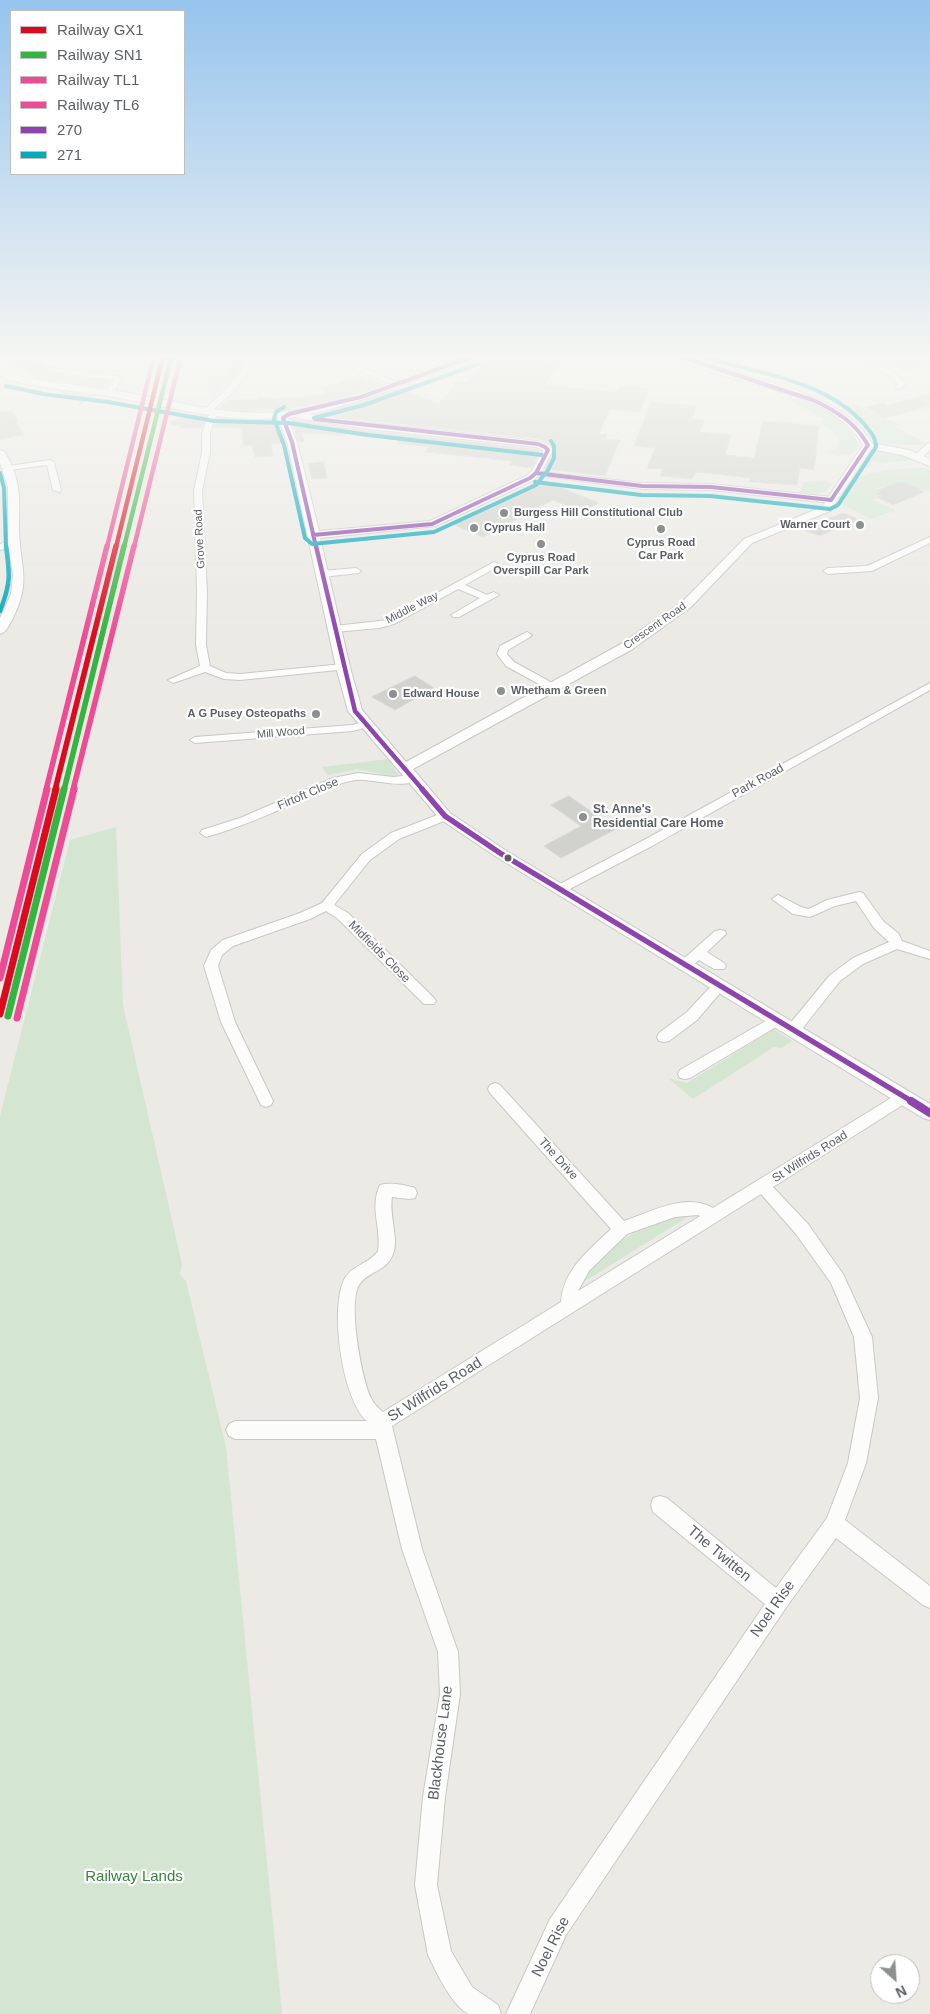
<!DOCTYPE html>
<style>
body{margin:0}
#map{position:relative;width:930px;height:2014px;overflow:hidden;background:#ebeae5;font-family:Helvetica,sans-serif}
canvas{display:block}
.legend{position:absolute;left:10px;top:10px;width:175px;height:165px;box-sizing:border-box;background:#fff;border:1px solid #bdbfc1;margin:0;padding:6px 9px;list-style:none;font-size:15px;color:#5b5f63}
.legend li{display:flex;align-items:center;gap:10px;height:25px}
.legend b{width:25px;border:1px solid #bdbfc1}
.north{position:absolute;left:870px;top:1954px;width:50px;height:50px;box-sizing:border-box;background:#fff;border:1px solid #bdbfc1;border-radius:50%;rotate:154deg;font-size:14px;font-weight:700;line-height:20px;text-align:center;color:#5b5f63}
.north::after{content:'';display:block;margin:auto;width:18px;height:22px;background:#8d9090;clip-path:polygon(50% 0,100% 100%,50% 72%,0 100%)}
</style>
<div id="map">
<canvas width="930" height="2014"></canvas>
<ul class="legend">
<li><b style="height:6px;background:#dc0a1e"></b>Railway GX1</li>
<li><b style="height:6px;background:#33b540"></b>Railway SN1</li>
<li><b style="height:6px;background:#ee4b95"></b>Railway TL1</li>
<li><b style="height:6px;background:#ee4b95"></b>Railway TL6</li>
<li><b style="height:6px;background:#8e44ad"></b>270</li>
<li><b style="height:6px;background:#03a8ba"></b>271</li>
</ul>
<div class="north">N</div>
</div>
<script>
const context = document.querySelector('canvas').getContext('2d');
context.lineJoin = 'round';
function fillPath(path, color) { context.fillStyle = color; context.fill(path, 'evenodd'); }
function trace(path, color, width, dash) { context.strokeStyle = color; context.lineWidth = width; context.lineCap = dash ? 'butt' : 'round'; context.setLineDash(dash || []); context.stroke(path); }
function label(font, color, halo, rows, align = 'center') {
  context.font = font + ' Helvetica,sans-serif'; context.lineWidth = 4.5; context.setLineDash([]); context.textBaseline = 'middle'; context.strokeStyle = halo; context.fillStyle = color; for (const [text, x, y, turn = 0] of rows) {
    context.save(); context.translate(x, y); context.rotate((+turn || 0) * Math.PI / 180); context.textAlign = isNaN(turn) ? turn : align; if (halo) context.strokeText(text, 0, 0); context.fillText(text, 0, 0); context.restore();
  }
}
fillPath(new Path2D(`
 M 235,356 L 247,356 L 244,366 L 215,396 L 207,388 L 209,378 L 228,375 Z
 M 792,398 C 819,404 850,419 859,447 C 852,458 838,457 827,451 L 838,449 L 840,442 L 832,431 L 823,425 L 823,418 L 793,403 L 789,399 Z
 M 855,404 L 899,425 L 894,427 L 927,443 L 924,445 L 897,445 L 879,441 L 873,429 L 845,410 L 847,406 Z
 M 879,449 L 890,450 L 917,460 L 882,463 L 874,461 L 871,462 L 872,466 L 862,470 L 871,452 Z
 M 917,468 L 930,469 L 930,490 C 912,494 908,475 888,488 L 884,486 L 876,489 L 881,492 L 877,493 L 882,496 L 872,500 L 895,510 L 871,519 L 838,502 C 840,498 842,491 845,488 C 861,470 895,469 917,468 Z
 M 824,480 L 832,484 C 824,496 813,494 800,492 L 803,482 Z
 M 388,759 L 399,776 L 395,777 L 358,769 L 328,775 L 322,767 Z
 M 116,827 L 123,1005 L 182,1264 L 180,1274 L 186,1281 L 226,1447 L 282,2014 L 0,2014 L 0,1116 L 70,840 Z
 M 774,1029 L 792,1041 L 782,1048 L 774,1047 L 693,1099 L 668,1078 L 687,1083 Z
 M 691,1215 L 582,1283 C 604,1242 647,1222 691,1215 Z`), '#d4e6d2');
const building = new Path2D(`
 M 0,356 L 27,356 L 45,366 L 47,373 L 110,381 L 103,387 L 36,377 Z
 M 496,356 L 561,362 L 545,385 L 616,392 L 619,386 L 649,388 L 640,412 L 610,409 L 599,434 L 607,434 L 606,439 L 620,440 L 605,476 L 545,469 L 554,449 L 550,443 L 538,439 L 369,421 L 319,414 L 397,389 L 402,389 L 439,404 L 445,395 L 448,395 L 457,381 L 467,382 L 486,359 L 493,360 Z
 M 875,356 L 930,356 L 930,365 L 905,371 Z
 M 358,375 L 383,384 L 333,400 L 289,409 L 248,411 L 220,408 L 228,400 L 257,400 L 258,397 L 291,399 L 328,394 L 322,389 Z
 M 60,391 L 69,393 L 92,396 L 79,406 L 79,396 L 66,395 Z
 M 930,394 L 930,406 L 884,418 L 865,407 L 884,403 L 887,405 Z
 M 651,402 L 696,406 L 692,419 L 704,420 L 700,432 L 731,435 L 725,455 L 754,458 L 763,421 L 819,426 L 814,470 L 800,468 L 797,485 L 749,482 L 750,478 L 696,472 L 692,479 L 660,476 L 662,469 L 647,468 L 655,448 L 634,446 Z
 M 13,411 L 18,422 L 16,422 L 24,435 L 0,439 L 0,412 Z
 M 185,415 L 198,415 L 206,416 L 201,428 L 179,428 L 180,425 L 171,425 L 171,421 L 183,418 Z
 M 218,418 L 244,420 L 277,420 L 285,443 L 271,444 L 273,456 L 255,457 L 252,445 L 243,446 L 242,428 L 214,427 Z
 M 291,419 L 369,431 L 536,449 L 540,451 L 532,468 L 509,465 L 512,461 L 425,452 L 429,447 L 397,443 L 399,440 L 387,439 L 388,436 L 348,432 L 346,435 L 302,433 L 304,442 L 299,442 Z
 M 324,462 L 327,478 L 312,479 L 308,464 Z
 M 542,480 L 599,503 L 582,512 L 553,500 L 483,537 L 452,524 Z
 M 905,482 L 924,492 L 893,505 L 877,497 L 882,496 L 876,493 L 881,492 L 877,490 L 897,483 Z
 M 844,513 L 858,520 L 819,536 L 802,529 Z
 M 415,676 L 434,688 L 395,710 L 372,697 Z
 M 569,796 L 616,829 L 561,858 L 544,846 L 581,826 L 551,805 Z`);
fillPath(building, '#d1d1ce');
trace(building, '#dad9d4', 1);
const minor = new Path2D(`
 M 338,356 L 345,356 L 343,359 L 344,361 L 402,384 L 395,386 L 338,362 L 263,367 L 250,370 L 232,393 L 210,413 L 203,411 L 226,389 L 245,366 L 263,363 Z
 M 854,356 C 871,356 894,370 905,383 L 903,387 L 896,389 L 897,383 L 892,378 Z
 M 47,367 L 118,376 L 122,378 L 112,395 L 109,395 L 105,393 L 113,380 L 50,371 L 47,371 Z
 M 212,410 L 219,412 L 214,420 L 210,434 L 210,452 L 202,491 L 207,592 L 206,645 L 210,666 L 226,673 L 240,674 L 343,664 L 347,665 L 347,669 L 240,680 L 224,679 L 205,672 L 173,683 L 168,680 L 200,666 L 196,645 L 197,592 L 194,491 L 202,452 L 202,434 L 206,420 Z
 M 927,444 L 930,444 L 930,450 L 921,459 L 915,459 L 915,455 Z
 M 50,460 L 54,462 L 61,490 L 60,492 L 53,490 L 47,465 L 9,470 L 5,468 L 9,466 Z
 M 533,471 L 642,483 L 711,484 L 831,497 L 835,500 L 831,503 L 711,490 L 642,489 L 536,475 L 533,475 Z
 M 930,537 L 930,543 L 872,571 L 828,574 L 823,571 L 828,568 L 867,566 Z
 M 14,540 L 18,543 L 17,545 L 0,550 L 0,544 Z
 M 494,562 L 497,563 L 497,567 L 465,585 L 487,595 L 494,592 L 499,595 L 459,617 L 453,617 L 451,615 L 480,598 L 458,589 L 394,624 L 379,628 L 335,632 L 330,629 L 335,626 L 388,620 Z
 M 356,568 L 361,571 L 359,573 L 322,577 L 317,574 L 322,571 Z
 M 527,632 L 532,635 L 530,637 L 508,650 L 507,654 L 514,662 L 556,685 L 557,687 L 556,689 L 548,689 L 506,666 L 497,654 L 500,646 Z
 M 930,683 L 930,690 L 652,846 L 564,892 L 556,892 L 554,889 L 556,886 L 644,840 Z
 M 367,721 L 372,724 L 371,726 L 353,731 L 195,743 L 190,740 L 195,737 L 352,725 Z
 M 358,773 L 393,777 L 413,775 L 419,778 C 407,791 371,778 356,780 C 335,783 317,793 299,801 C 268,815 238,828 206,837 L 200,833 L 202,830 L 240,818 L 333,778 Z
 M 445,812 L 449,813 L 451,816 L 449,819 L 399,839 L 370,860 L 334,905 L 348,913 L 434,998 L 436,1001 L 434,1004 L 424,1004 L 338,919 L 326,911 L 310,919 L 233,946 L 222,955 L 218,966 L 235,1022 L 273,1101 L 271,1105 L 266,1107 L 261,1105 L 221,1022 L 204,966 L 211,950 L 223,940 L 300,913 L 322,903 L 362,854 L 391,833 Z
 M 859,892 L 863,893 L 884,922 L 898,933 L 902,941 L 930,951 L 930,959 L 897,949 L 863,964 L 840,981 L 798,1034 L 788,1034 L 786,1030 L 788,1026 L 830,975 L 853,958 L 889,942 L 874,928 L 856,901 L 835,906 L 810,917 L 793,914 L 772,899 L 778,895 L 801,907 L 809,909 L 827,900 Z
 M 720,930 L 725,931 L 726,934 L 707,952 L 724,963 L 726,966 L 724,969 L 714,969 L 699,960 L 690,968 L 680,968 L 678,965 L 680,962 L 715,931 Z
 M 719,981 L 724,983 L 726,986 L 697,1020 L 669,1041 L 664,1042 L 659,1041 L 657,1037 L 659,1033 L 687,1012 L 714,983 Z
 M 776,1015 L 781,1016 L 783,1020 L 781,1024 L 690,1078 L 685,1079 L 680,1078 L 678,1074 L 680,1070 Z
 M 495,1083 L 500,1085 L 624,1221 C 651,1212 686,1192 713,1208 L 899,1093 L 904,1091 L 909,1093 L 911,1097 L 909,1101 L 773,1187 L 808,1224 L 843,1274 L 872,1337 L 878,1398 L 866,1463 L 845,1520 L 930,1586 L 930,1608 L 923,1605 L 836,1538 L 785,1609 L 566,1935 L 530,2014 L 506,2014 L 550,1919 L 765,1604 L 653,1512 L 651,1505 L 653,1498 L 660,1496 L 667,1498 L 776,1588 L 827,1518 L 848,1463 L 860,1398 L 854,1337 L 831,1283 L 796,1234 L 761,1194 L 392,1426 L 422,1549 L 458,1652 L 460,1694 L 445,1797 L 437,1885 L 451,1951 L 472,1987 L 498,2005 L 501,2014 C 492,2014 477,2014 469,2014 C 453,2008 435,1970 428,1955 L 415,1885 L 423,1797 L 440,1694 L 438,1652 L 402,1549 L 376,1439 L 235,1439 L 229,1436 L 226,1430 L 229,1424 L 235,1421 L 367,1421 C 342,1400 329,1306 345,1278 C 353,1265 370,1263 378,1251 C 382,1229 369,1208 380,1185 C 390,1182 405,1185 415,1188 L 417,1193 L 415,1198 L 409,1199 L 392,1197 C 389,1215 398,1236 394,1251 C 388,1273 368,1270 359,1285 C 348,1303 361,1378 371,1398 C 374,1404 378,1408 383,1412 L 561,1302 C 563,1270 589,1250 611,1229 L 490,1093 L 488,1089 L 490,1085 ZM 698,1215 L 700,1216 L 578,1291 L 589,1271 L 627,1234 L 675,1217 Z`);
const tertiary = new Path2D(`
 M 673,356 L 686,356 C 743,381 838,386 872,443 L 909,450 L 930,459 L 930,466 L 902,455 L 871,449 L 830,511 L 752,543 L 691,607 L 631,650 L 413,769 L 450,813 L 505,850 L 930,1104 L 930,1120 L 923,1118 L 495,856 L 440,819 L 348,711 L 336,667 L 287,442 L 278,418 L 289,411 L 369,423 L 538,441 L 549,445 L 553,450 L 541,473 L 534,480 L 436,526 L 320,538 L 350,667 L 362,710 L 406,762 L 621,644 L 683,601 L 744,539 L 822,507 L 863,445 C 835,395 758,388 708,371 C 697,367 682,364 673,356 ZM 291,417 L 369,429 L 536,447 L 543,450 L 532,471 L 526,476 L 430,521 L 319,531 L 297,442 L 288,419 Z
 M 0,450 L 4,451 C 11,462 16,474 18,487 C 20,501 19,515 19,529 C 20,569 32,581 12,620 C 8,626 7,632 0,634 L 0,618 L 11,594 L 13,576 L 8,542 L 8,487 L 0,463 Z`);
const secondary = new Path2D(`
 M 463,356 L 480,356 C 471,364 430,375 416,380 C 375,395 333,412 289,417 C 228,425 169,406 109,396 C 74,391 39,388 4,379 L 3,377 L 8,374 C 46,382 85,386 124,392 C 179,402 234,418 289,411 C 350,403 406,375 463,356 Z`);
trace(minor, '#c8c8c8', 2);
trace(tertiary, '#c8c8c8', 2);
trace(secondary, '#c8c8c7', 2);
fillPath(minor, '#fcfcfb');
fillPath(tertiary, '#fcfcfb');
fillPath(secondary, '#fcfcfb');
trace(new Path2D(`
 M 315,419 L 538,444 L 545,447
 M 536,473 L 642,486 L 711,487 L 831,500 L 868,445 C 855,422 836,411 813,400 L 678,356
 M 313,535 L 432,524 L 530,478 L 536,473 L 548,450 L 545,447
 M 316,547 L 292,442 L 283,418 L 289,414 L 361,397 L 474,356`), '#8e44ad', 4);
trace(new Path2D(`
 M 316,546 L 355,711 L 423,790`), '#8e44ad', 4.5);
trace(new Path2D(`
 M 422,789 L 445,816 L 500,853 L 913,1102`), '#8e44ad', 5.5);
trace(new Path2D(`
 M 911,1101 L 930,1113`), '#8e44ad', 8);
trace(new Path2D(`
 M 6,386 L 43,394 L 108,402 L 214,421 L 288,423 L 368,435 L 542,455
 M 284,407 L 276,412 L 274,419 L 284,445 L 305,538 L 312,544 L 434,532 L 536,485 L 548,470 L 554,458 L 554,446 L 551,441
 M 314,418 L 364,405 L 478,364
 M 0,473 L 4,488 L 6,547
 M 535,482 L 641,495 L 710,496 L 830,509 L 838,505 L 876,447 C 876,437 870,431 864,424 C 824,379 755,373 701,356`), '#03a8ba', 4);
trace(new Path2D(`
 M 0,611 C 11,583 10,575 6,546`), '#03a8ba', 4.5);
trace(new Path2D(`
 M 116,547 L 163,356`), '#dc0a1e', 4.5);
trace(new Path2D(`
 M 55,790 L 116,546`), '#dc0a1e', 5.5);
trace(new Path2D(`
 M 0,1014 L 56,789`), '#dc0a1e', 7);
trace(new Path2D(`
 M 124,547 L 171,358`), '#33b540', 4.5);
trace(new Path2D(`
 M 64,790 L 124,546`), '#33b540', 5.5);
trace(new Path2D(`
 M 8,1016 L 64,789`), '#33b540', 7);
trace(new Path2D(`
 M 107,547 L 154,356`), '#ee4b95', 4.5);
trace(new Path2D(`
 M 46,790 L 107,546`), '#ee4b95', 5.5);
trace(new Path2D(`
 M 0,978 L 47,789`), '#ee4b95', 7);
trace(new Path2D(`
 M 134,547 L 180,360`), '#ee4b95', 4.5);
trace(new Path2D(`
 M 73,790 L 134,546`), '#ee4b95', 5.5);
trace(new Path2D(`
 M 17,1018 L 74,789`), '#ee4b95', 7);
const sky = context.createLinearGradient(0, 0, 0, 638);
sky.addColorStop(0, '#96c4ed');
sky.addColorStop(0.56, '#f6f6f3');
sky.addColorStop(1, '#f6f6f300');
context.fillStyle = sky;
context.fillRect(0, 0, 930, 638);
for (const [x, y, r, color] of [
 [504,513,5,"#8d9090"],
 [860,525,5,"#8d9090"],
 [474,528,5,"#8d9090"],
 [661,529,5,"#8d9090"],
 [541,544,5,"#8d9090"],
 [501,691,5,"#8d9090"],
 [393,694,5,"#8d9090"],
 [316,714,5,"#8d9090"],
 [583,817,5,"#8d9090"],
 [508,858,4.5,"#5b5f63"]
]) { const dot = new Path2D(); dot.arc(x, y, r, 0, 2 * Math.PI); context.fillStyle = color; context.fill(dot); trace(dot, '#fff', 2); }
label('bold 11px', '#5b5f63', '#fff', [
 ["Burgess Hill Constitutional Club",514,513],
 ["Warner Court",850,525,"right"],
 ["Cyprus Hall",484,528],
 ["Cyprus Road",661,543,"center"],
 ["Car Park",661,556,"center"],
 ["Cyprus Road",541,558,"center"],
 ["Overspill Car Park",541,571,"center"],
 ["Whetham & Green",511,691],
 ["Edward House",403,694],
 ["A G Pusey Osteopaths",306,714,"right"]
], 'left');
label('11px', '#5b5f63', '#fff', [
 ["Grove Road",200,539,-93],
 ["Middle Way",412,608,-27],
 ["Crescent Road",655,626,-35],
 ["Mill Wood",281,733,-5]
]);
label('12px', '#5b5f63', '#fff', [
 ["Park Road",758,781,-29],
 ["Firtoft Close",308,794,-23],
 ["Midfields Close",379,952,45],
 ["St Wilfrids Road",810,1157,-32],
 ["The Drive",558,1159,48]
]);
label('bold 12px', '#5b5f63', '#fff', [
 ["St. Anne's",593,810],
 ["Residential Care Home",593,824]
], 'left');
label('15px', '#5b5f63', '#fff', [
 ["St Wilfrids Road",435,1390,-32],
 ["The Twitten",719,1554,40],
 ["Noel Rise",773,1609,-55],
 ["Blackhouse Lane",441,1743,-83],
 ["Noel Rise",551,1947,-63]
]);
label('15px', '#3a833f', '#fff', [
 ["Railway Lands",134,1877]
]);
</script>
